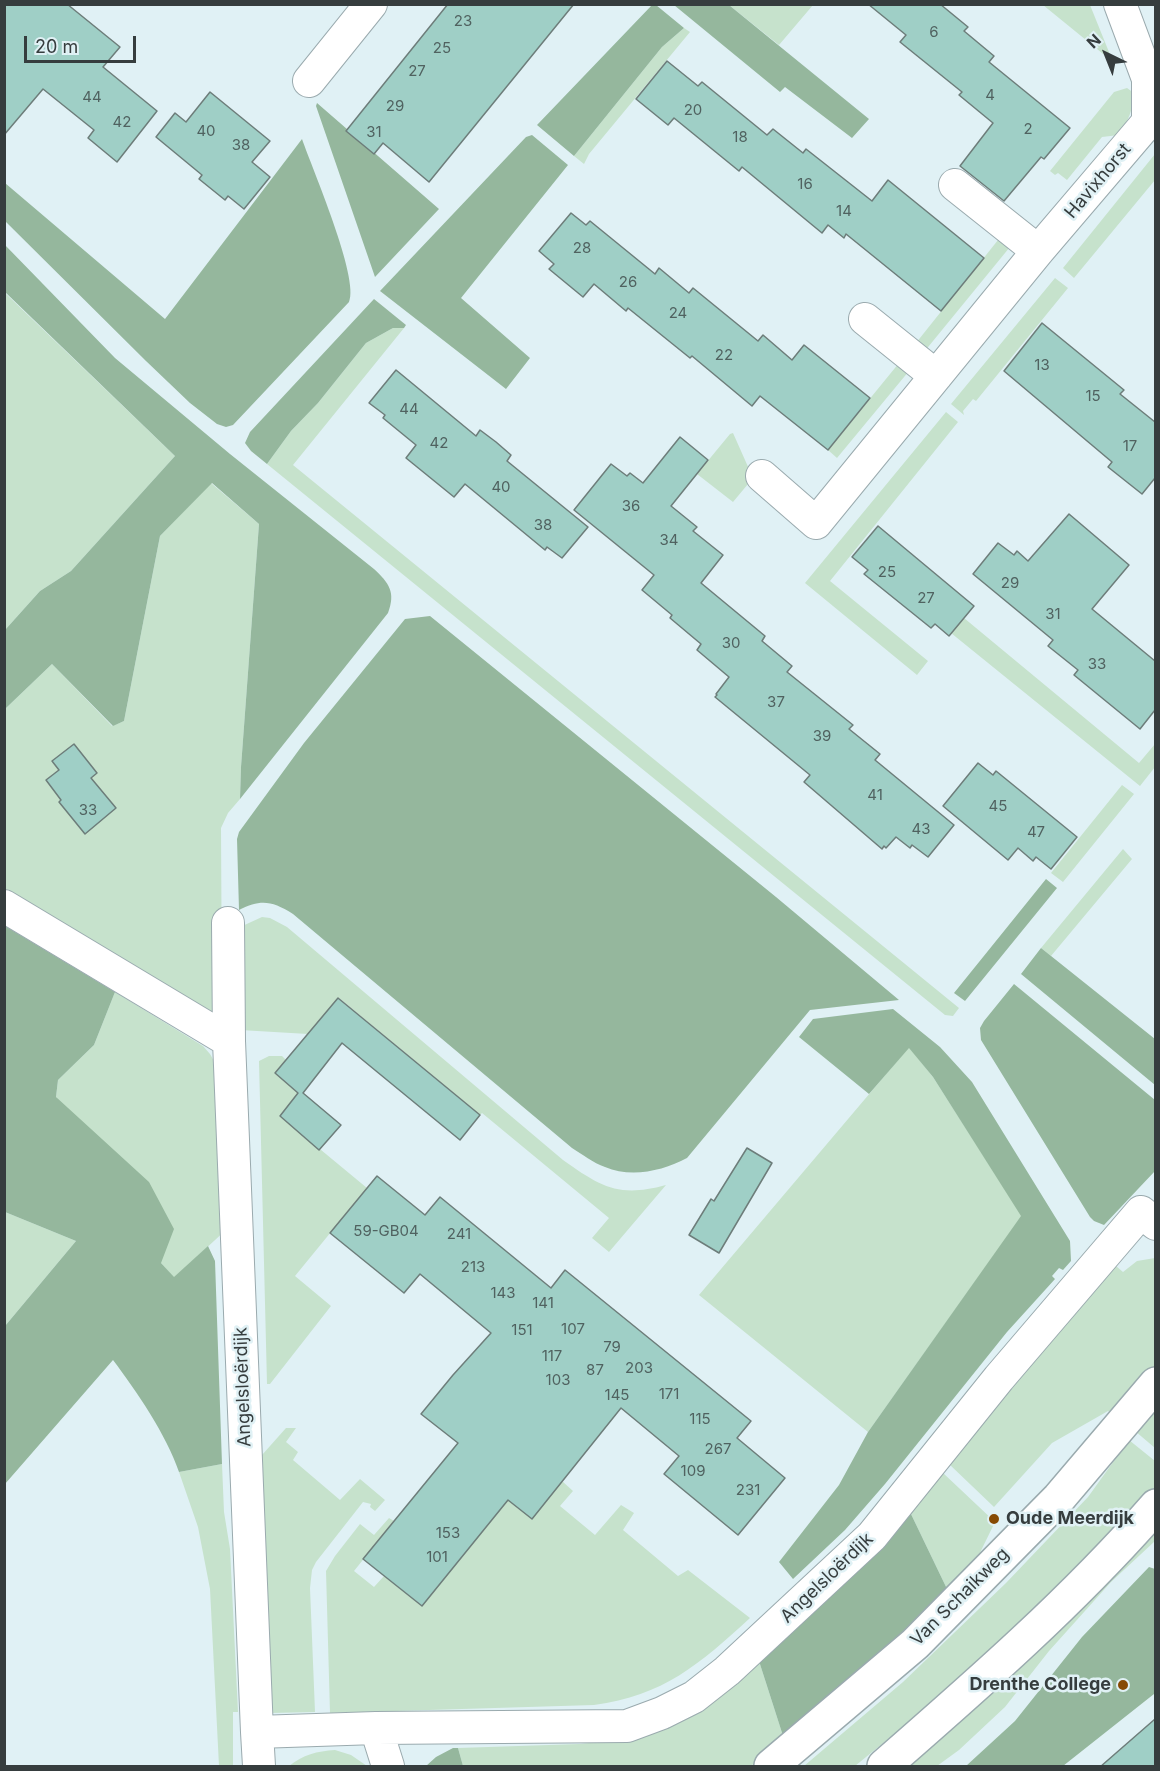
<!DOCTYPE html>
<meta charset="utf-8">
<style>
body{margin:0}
#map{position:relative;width:1160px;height:1771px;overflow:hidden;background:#e0f1f5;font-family:Inter,sans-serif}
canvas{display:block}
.frame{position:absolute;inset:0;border:6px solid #363d3e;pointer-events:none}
.north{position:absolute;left:1076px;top:24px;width:60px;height:60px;-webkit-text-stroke:4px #e0f1f5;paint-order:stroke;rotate:317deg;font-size:16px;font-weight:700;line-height:24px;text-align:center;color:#363d3e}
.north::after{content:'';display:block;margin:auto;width:21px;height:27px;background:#363d3e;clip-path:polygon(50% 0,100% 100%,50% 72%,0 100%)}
.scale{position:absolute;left:24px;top:36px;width:112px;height:27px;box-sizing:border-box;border:3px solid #363d3e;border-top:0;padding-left:8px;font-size:18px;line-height:21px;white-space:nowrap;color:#363d3e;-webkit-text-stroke:4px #e0f1f5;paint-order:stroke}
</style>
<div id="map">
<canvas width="1160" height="1771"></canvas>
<div class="frame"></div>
<div class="north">N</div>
<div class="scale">20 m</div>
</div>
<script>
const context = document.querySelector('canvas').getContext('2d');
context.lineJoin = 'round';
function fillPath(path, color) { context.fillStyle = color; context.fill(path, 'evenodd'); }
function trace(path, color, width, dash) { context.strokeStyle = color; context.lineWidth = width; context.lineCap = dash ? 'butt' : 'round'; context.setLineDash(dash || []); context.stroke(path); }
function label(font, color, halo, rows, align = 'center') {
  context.font = font + ' Inter,sans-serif'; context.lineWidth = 5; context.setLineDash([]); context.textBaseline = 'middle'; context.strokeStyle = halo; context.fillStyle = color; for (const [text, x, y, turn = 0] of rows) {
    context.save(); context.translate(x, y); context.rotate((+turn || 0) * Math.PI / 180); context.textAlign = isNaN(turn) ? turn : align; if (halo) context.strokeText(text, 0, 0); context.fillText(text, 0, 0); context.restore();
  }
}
fillPath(new Path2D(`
 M 729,5 L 813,4 L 813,5 L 779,45 Z
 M 1043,5 L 1090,5 L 1113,62 Z
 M 684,28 L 690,32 L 589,154 L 584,164 L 574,156 L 662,47 Z
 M 1127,88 L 1134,93 C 1133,110 1128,121 1119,135 L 1102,137 L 1067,180 L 1058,173 L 1055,175 L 1050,171 L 1114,92 Z
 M 1155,154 L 1155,180 L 1074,278 L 1063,268 Z
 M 1002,235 L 1014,242 L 924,352 L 916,343 Z
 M 1055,278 L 1068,288 L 976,401 L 973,399 L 963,411 L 964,415 L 951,404 Z
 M 4,292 L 175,456 L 71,571 L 40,591 L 5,630 Z
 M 393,328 L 404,328 L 293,465 L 959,1008 L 953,1016 L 945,1015 L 267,464 L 291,431 L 318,403 L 366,343 Z
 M 899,363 L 909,371 L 837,458 L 828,450 Z
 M 946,412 L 958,422 L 830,581 L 928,661 L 917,675 L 805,583 Z
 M 733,433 L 753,478 L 733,502 L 697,474 L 730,434 Z
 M 211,483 L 259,524 L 241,767 L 240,799 L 228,813 L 221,828 L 222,1007 L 211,1014 L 5,894 L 5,709 L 52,664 L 112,726 L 124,721 L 160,536 Z
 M 964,618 L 1139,763 L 1155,744 L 1155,767 L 1140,786 L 951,633 Z
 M 1122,785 L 1134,794 L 1063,882 L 1051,873 Z
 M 1123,849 L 1132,859 L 1051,956 L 1041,948 Z
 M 262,917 L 270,918 L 287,927 L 563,1160 C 601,1187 619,1198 666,1185 L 609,1252 L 592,1238 L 609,1218 L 482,1113 L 480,1115 L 339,998 L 308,1034 L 240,1030 L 238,928 Z
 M 115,992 L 203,1046 L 210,1054 L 217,1066 L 228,1228 L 174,1278 L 161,1263 L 56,1097 L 58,1080 L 94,1045 Z
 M 909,1047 L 933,1077 L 1022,1216 L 868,1432 L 699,1295 Z
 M 269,1056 L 282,1056 L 286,1060 L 275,1073 L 298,1093 L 280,1116 L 367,1188 L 295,1276 L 331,1306 L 270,1384 L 267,1384 L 259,1061 Z
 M 5,1212 L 76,1241 L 5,1326 Z
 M 1155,1258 L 1155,1367 L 1115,1416 L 1108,1411 L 1052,1443 L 994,1507 L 949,1464 L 1031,1361 L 1116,1266 L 1123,1272 L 1137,1261 Z
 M 1155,1403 L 1155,1448 L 1135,1431 Z
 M 286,1428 L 296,1428 L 286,1442 L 298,1452 L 293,1460 L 340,1500 L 360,1479 L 385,1500 L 375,1511 L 370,1507 L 371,1504 L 363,1502 L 316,1562 L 312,1570 L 310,1588 L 315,1712 L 271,1713 L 262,1455 Z
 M 1129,1440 L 1155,1461 L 1155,1492 L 1049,1608 L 855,1766 L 804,1766 L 903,1682 L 1006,1583 L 1088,1497 Z
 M 222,1464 L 224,1512 L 230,1549 L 238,1712 L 233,1712 L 233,1766 L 219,1766 L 210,1589 L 198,1527 L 179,1472 Z
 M 942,1472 L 995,1522 L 973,1567 L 948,1591 L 910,1512 Z
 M 562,1481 L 573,1491 L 560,1506 L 595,1535 L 621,1505 L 634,1513 L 623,1530 L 678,1576 L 688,1570 L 750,1618 C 700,1664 663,1696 594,1705 L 330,1713 L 326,1571 L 335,1556 L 360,1524 L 374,1535 L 389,1518 L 394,1521 L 354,1571 L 374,1587 L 384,1576 L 422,1606 L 508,1500 Z
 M 1155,1523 L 1155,1541 L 1111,1582 L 1049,1651 L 1005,1707 L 959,1750 L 937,1766 L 908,1766 L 960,1722 L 1050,1636 Z
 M 759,1661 L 784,1739 L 751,1766 L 463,1766 L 458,1748 L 579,1744 L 616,1740 Z
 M 335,1750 L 351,1755 L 367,1766 L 289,1766 C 303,1755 317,1751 335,1750 Z`), '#c6e2cc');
fillPath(new Path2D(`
 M 652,5 L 656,5 L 684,28 L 662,47 L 574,156 L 537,125 Z
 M 674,5 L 729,5 L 869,119 L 852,138 L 785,87 L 780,92 Z
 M 317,103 L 439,209 L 375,277 L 316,106 Z
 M 532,135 L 568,165 L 461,298 L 530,358 L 506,389 L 380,291 L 526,137 Z
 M 302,139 C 312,168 360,279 349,302 L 233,425 L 226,427 L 217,424 L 190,403 L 146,361 L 5,221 L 5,183 L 165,319 Z
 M 5,245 L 115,358 L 230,454 L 374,569 C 389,583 396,592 388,613 L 240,799 L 241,767 L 259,524 L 212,483 L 160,536 L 124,721 L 113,726 L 52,664 L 5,709 L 5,630 L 40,591 L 71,571 L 175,456 L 5,292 Z
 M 374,299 L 406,325 L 404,328 L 393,328 L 366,343 L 318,403 L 291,431 L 267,464 L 251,451 L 245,443 L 250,432 Z
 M 430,616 L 776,897 L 899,1000 L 810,1010 L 687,1158 C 663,1171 631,1178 605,1167 C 593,1163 582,1154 572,1148 L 293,914 C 272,901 261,899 239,910 L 237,839 L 239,832 L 304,743 L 405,619 Z
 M 1046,879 L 1057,888 L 965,1001 L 954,993 Z
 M 5,926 L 115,992 L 94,1045 L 58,1080 L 56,1097 L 149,1182 L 174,1229 L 161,1263 L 174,1277 L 208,1246 L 215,1261 L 222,1464 L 179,1472 C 166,1434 137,1392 113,1360 L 5,1484 L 5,1326 L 76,1241 L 5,1212 Z
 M 1041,948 L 1155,1039 L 1155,1085 L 1021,974 Z
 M 1014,984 L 1155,1100 L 1155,1171 L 1104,1225 L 1094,1221 L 1090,1217 L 981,1040 L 980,1028 L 984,1021 Z
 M 893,1009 L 940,1047 L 972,1082 L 1070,1241 L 1071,1261 L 1063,1270 L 1059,1268 L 1052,1276 L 1055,1279 L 1007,1332 L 885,1484 L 845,1530 L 793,1579 L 779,1562 L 839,1485 L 868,1432 L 1021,1216 L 933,1077 L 909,1048 L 869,1094 L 799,1037 L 813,1019 Z
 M 910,1512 L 948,1591 L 878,1657 L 784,1739 L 759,1661 Z
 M 1149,1567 L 1155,1569 L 1155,1696 L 1154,1694 L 1063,1766 L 966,1766 L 1015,1721 L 1082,1637 Z
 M 453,1748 L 458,1748 L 463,1766 L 426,1766 L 436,1757 Z`), '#95b79d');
const building = new Path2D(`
 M 4,4 L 67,4 L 120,47 L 103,67 L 157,111 L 117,162 L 88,138 L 94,130 L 43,89 L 4,135 Z
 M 448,4 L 574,4 L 429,182 L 383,143 L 374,154 L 346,131 Z
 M 868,4 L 940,4 L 968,27 L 964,31 L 994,56 L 989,62 L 1070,128 L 1044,159 L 1041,157 L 1004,201 L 960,166 L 993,123 L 959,95 L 962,92 L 900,42 L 906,35 Z
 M 667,61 L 698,86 L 702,82 L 767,135 L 773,129 L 803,153 L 806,149 L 872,201 L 888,180 L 984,258 L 941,311 L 846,234 L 844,238 L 828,225 L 822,233 L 742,167 L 739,171 L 674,118 L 668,125 L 636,99 Z
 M 210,92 L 270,141 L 252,162 L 270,177 L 244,209 L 228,196 L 225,200 L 199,179 L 202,175 L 156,137 L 175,113 L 186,122 Z
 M 571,213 L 586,225 L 590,221 L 655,274 L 659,268 L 689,293 L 693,288 L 758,341 L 763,335 L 792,360 L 804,345 L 870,398 L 828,450 L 760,396 L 752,406 L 692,356 L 690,358 L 628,308 L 626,311 L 594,284 L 583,297 L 549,269 L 554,264 L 539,251 Z
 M 1042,323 L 1124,390 L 1120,394 L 1155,422 L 1155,478 L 1142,494 L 1108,467 L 1112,462 L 1004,371 Z
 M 396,370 L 476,436 L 480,430 L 496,442 L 511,455 L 507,461 L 588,527 L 562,558 L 547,547 L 545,550 L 465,484 L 454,497 L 406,458 L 416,445 L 383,418 L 385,415 L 369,403 Z
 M 680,437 L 708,460 L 671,506 L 697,527 L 693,531 L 723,555 L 701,583 L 765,636 L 762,641 L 792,666 L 787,672 L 853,725 L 849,729 L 880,754 L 875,760 L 954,825 L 928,857 L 912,845 L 910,848 L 896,837 L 886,848 L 884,846 L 882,849 L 804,782 L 810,775 L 715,697 L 717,695 L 716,694 L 729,677 L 697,650 L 701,644 L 670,618 L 672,615 L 642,590 L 654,575 L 574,510 L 611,464 L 627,476 L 630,473 L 643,483 Z
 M 1069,514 L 1129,565 L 1092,609 L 1155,661 L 1155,710 L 1140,729 L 1074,675 L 1078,670 L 1048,646 L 1053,640 L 973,574 L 998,543 L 1014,555 L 1017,551 L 1028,561 Z
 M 878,526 L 974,606 L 949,636 L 935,624 L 931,628 L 864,574 L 868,570 L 852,557 Z
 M 74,744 L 97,773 L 91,778 L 116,808 L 85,834 L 59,802 L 61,800 L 46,780 L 59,770 L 52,761 Z
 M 978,763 L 993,775 L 996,771 L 1077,837 L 1051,869 L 1036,857 L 1033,861 L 1018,848 L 1008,860 L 943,806 Z
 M 338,998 L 480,1115 L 460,1140 L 342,1043 L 303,1093 L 341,1125 L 319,1150 L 280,1116 L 298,1093 L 275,1073 Z
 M 747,1148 L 772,1163 L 719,1253 L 689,1235 L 711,1199 L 714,1201 Z
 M 377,1176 L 425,1215 L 440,1197 L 551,1288 L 565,1270 L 751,1421 L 737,1438 L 785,1478 L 738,1535 L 664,1474 L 679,1456 L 621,1408 L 532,1519 L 508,1500 L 422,1606 L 363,1559 L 458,1443 L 421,1414 L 453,1375 L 491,1333 L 420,1274 L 404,1293 L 330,1233 Z
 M 1155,1719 L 1155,1767 L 1100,1767 Z`);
fillPath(building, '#9fcfc6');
trace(building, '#6d7d7a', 1.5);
const street = new Path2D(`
 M 309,81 L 371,4
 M 955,185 L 1038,251
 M 865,319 L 936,376
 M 762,476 L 816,523 L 1038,251 L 1148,122 L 1148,79 L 1120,4
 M 4,906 L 229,1041
 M 228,923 L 229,1041 L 257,1732
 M 376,1728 L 388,1766
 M 259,1766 L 257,1732 L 376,1728 L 627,1726 L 662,1713 L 694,1697 L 727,1671 L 872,1536 L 999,1378 L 1141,1212 L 1156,1224`);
const secondary = new Path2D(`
 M 771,1766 L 915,1644 L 1059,1498 L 1156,1384
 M 884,1766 C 978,1684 1073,1601 1156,1506`);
trace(street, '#9aaaae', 34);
trace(secondary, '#9aaaae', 36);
trace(street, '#fff', 32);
trace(secondary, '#fff', 33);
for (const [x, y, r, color] of [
 [994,1519,6,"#864a04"],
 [1123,1685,6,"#864a04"]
]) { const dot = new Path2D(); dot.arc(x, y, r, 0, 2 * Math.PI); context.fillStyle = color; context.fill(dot); trace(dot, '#e0f1f5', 2); }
label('15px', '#506260', null, [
 ["23",463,21],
 ["6",934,32],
 ["25",442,48],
 ["27",417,71],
 ["4",990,95],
 ["44",92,97],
 ["29",395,106],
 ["20",693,110],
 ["42",122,122],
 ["2",1028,129],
 ["40",206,131],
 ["31",374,132],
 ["18",740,137],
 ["38",241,145],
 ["16",805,184],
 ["14",844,211],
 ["28",582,248],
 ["26",628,282],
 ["24",678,313],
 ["22",724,355],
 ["13",1042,365],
 ["15",1093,396],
 ["44",409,409],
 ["42",439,443],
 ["17",1130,446],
 ["40",501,487],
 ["36",631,506],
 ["38",543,525],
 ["34",669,540],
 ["25",887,572],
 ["29",1010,583],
 ["27",926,598],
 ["31",1053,614],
 ["30",731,643],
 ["33",1097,664],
 ["37",776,702],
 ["39",822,736],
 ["41",875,795],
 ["45",998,806],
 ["33",88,810],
 ["43",921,829],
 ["47",1036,832],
 ["59-GB04",386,1231],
 ["241",459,1234],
 ["213",473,1267],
 ["143",503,1293],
 ["141",543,1303],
 ["107",573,1329],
 ["151",522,1330],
 ["79",612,1347],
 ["117",552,1356],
 ["203",639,1368],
 ["87",595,1370],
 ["103",558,1380],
 ["171",669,1394],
 ["145",617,1395],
 ["115",700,1419],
 ["267",718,1449],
 ["109",693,1471],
 ["231",748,1490],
 ["153",448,1533],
 ["101",437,1557]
]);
label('18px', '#363d3e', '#e0f1f5', [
 ["Havixhorst",1098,181,-50],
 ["Angelsloërdijk",243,1387,-92],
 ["Angelsloërdijk",827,1578,-44],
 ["Van Schaikweg",960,1597,-45]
]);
label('bold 18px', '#363d3e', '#e0f1f5', [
 ["Oude Meerdijk",1006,1519],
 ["Drenthe College",1111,1685,"right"]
], 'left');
</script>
